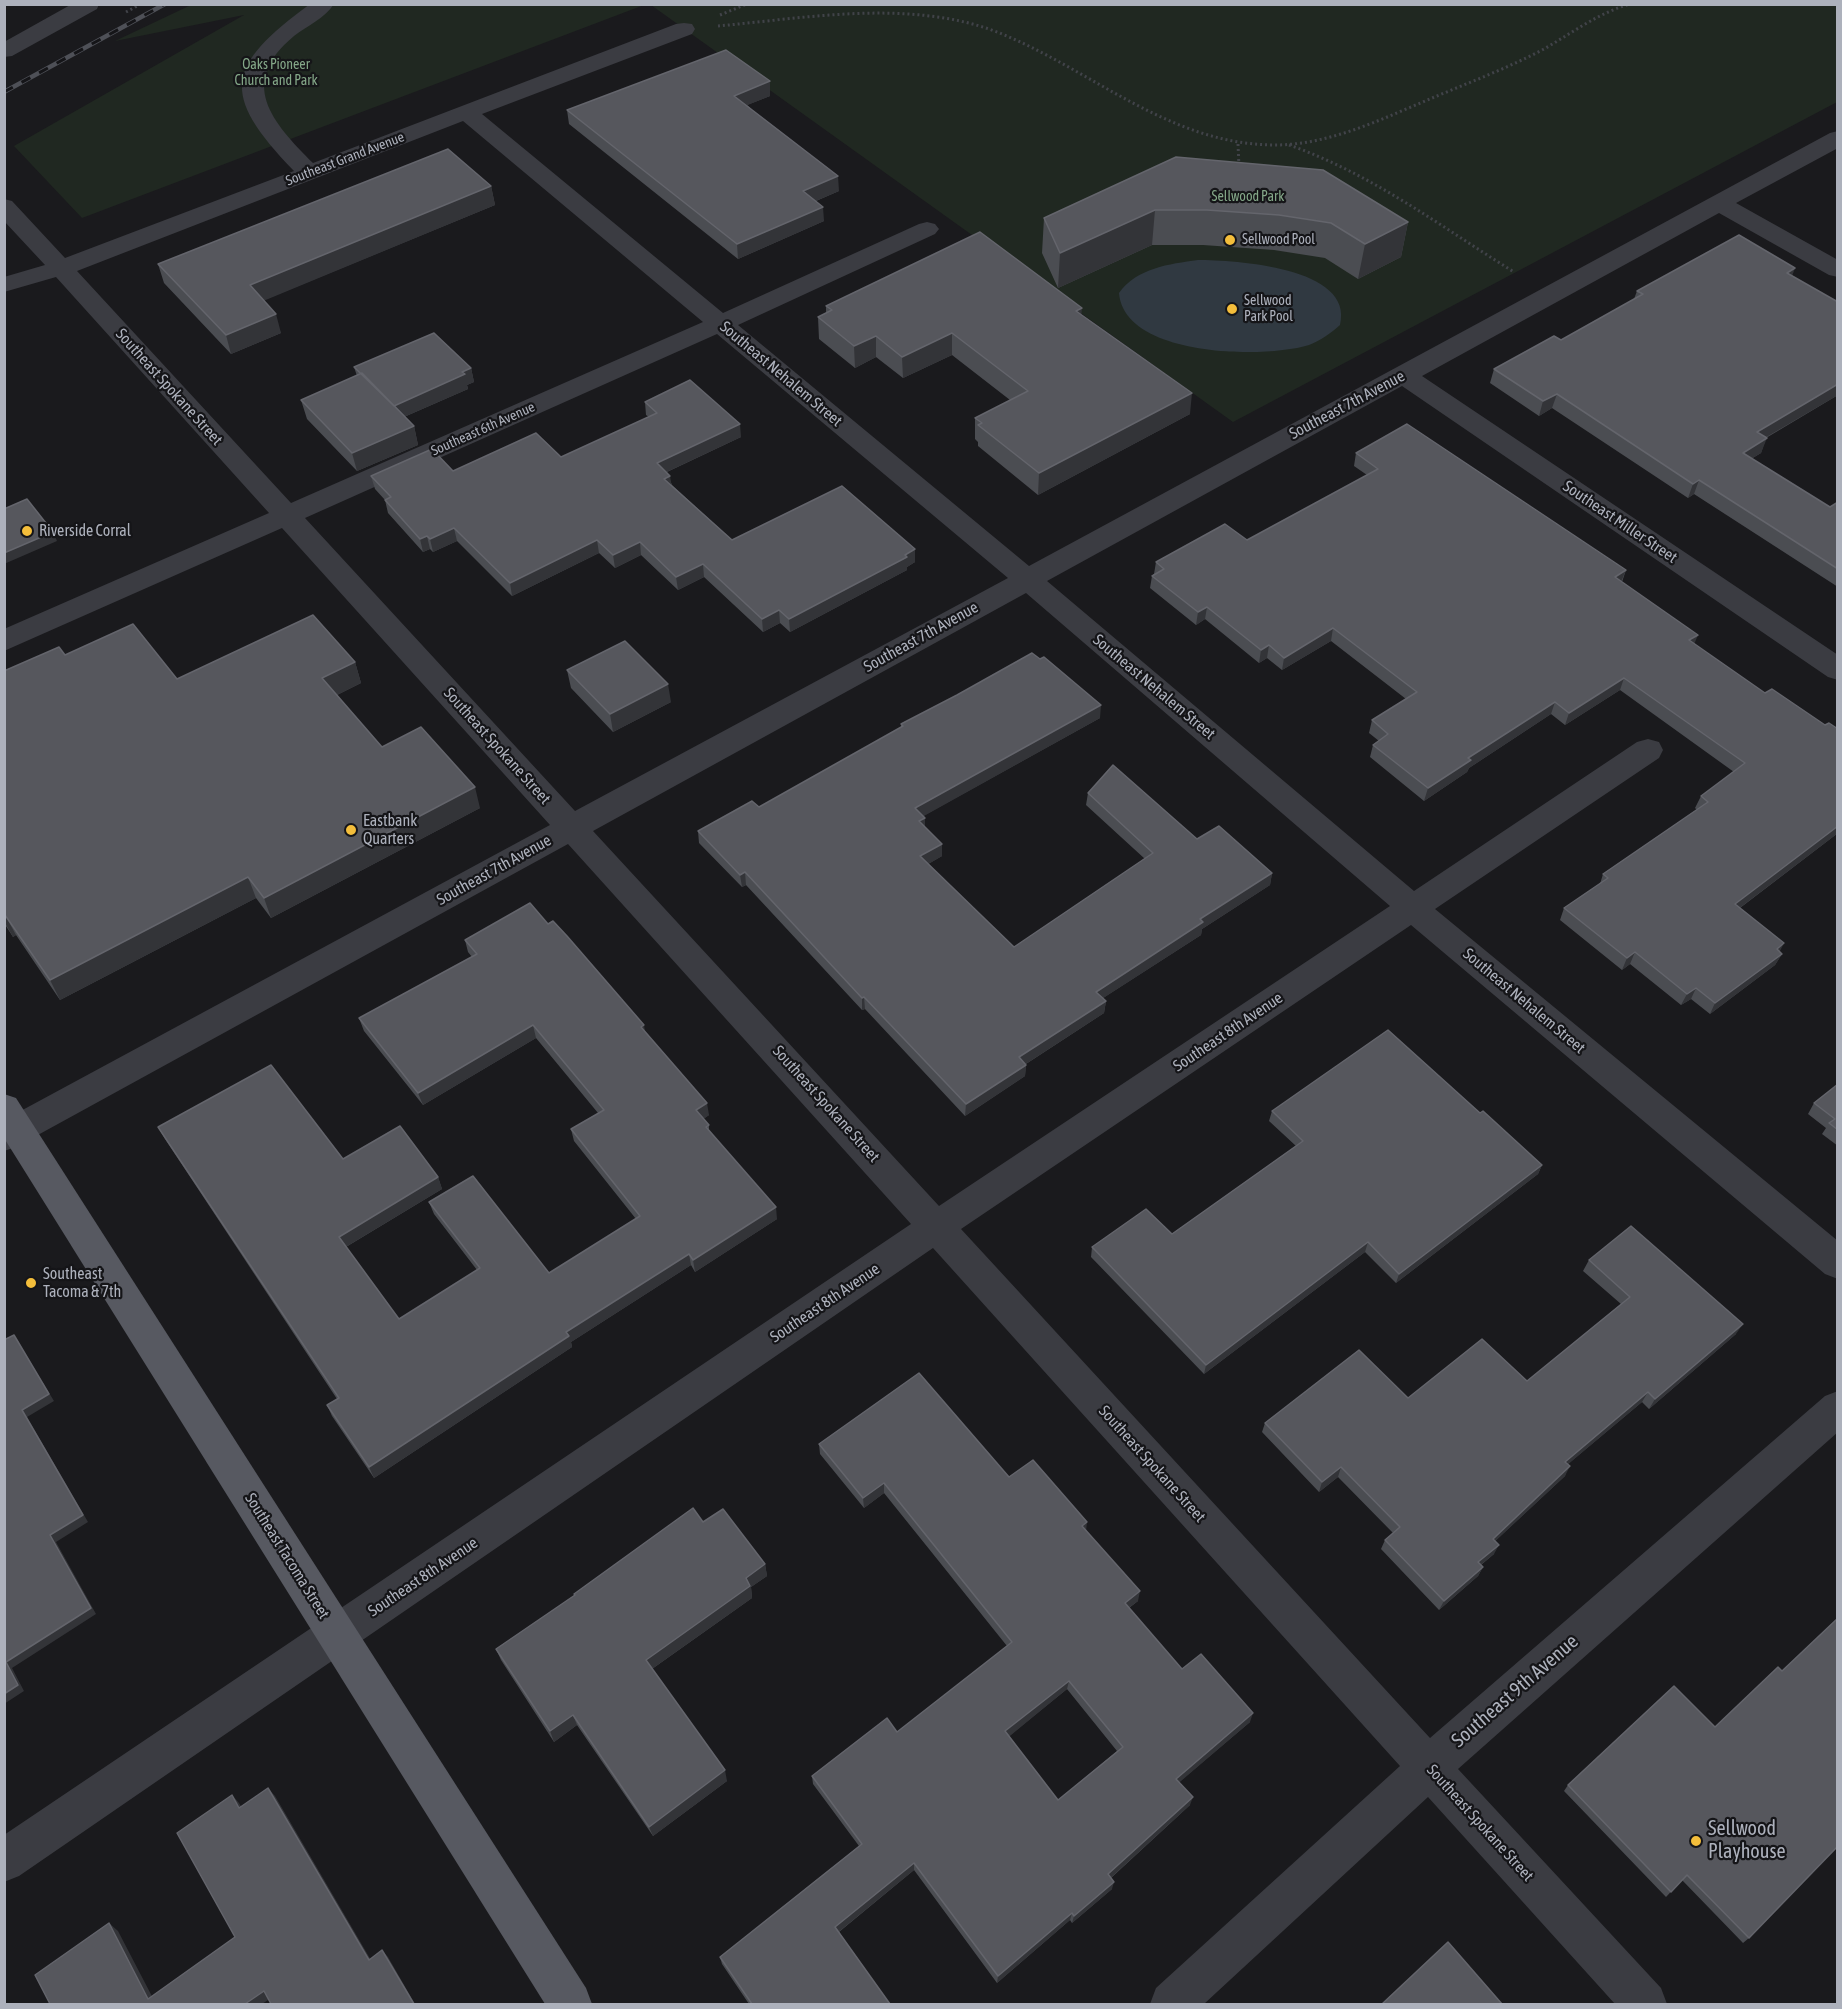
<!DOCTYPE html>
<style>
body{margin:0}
#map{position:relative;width:1842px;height:2009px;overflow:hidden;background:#1a1a1d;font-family:"Asap Condensed",sans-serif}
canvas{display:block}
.frame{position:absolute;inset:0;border:6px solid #adb1bc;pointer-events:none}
</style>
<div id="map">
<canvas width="1842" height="2009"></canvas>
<div class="frame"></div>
</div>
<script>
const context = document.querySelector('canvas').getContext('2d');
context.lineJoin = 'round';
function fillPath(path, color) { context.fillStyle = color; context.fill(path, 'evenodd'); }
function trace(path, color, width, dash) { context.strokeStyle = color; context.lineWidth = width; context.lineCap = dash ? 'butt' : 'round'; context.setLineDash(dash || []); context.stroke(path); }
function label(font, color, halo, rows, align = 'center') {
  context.font = font + ' "Asap Condensed",sans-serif'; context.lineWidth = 4.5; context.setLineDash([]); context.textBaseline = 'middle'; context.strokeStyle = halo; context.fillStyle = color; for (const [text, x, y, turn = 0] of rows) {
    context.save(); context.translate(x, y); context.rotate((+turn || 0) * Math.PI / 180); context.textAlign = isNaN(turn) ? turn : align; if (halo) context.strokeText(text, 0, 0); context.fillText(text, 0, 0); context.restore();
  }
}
fillPath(new Path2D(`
 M 191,5 L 644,5 L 82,218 L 14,146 L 244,15 L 115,41 Z
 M 651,5 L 1837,5 L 1837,102 L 1233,422 Z`), '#202821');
fillPath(new Path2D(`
 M 1198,260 C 1234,260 1355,267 1340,325 C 1331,333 1320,341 1309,345 C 1264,359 1124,357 1119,293 C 1137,268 1169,264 1198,260 Z`), '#303941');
trace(new Path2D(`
 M 126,12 L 141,4
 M 720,15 L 747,4
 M 718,26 C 806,18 903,0 989,29 C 1086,64 1166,145 1275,145 C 1331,145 1386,117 1437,96 C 1473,81 1510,67 1544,49 C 1572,33 1598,13 1630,4
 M 1238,144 L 1239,167
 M 1289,145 C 1372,174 1440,226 1514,272`), '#414349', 3, [2, 3]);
fillPath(new Path2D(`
 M 72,4 L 99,4 L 97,9 L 12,56 L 4,57 L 4,42 Z
 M 310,4 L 334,4 C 325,18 307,26 294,36 C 237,83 272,122 313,163 L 676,24 L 684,23 L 692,24 L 695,29 L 692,34 L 482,114 L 723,313 L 919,224 L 927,222 L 935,224 L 939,229 L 935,234 L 738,325 L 1029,566 L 1830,133 L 1838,131 L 1838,148 L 1736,203 L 1838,260 L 1838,277 L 1829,275 L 1719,213 L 1422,376 L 1838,655 L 1838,680 L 1828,677 L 1402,386 L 1047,581 L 1414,891 L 1637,742 L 1648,739 L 1659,742 L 1663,750 L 1659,758 L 1435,909 L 1838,1241 L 1838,1279 L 1825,1274 L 1411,925 L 961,1229 L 1430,1738 L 1825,1396 L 1838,1391 L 1838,1432 L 1458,1769 L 1661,1988 L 1667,2004 L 1615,2004 L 1428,1797 L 1204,2004 L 1150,2004 L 1156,1988 L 1400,1766 L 933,1248 L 19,1876 L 4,1882 L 4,1835 L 911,1224 L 568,844 L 16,1147 L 4,1151 L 4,1120 L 550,825 L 282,528 L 4,651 L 4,629 L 269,513 L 56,277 L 4,292 L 4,277 L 45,265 L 4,221 L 4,199 L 12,201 L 65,258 L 294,171 C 219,93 226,66 310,4 ZM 463,121 L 703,322 L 291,503 L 77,271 ZM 717,334 L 1008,578 L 575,811 L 305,518 ZM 1026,593 L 1390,906 L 939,1206 L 593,831 Z`), '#3b3c42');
fillPath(new Path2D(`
 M 4,1094 L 16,1098 L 586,1988 L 592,2004 L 545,2004 L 4,1138 Z`), '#575961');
const rail = new Path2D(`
 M 4,92 L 165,4`);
trace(rail, '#4e5057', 4.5);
trace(rail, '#151518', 3, [10]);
fillPath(new Path2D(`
 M 770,81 L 770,96 L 747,105 L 839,191 L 816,201 L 824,221 L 738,259 L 569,124 L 567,110 Z
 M 1176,157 L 1408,222 L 1401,257 L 1358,279 L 1325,258 L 1274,250 L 1203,245 L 1152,245 L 1058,288 L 1042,253 L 1044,218 Z
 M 491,186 L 495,205 L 264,300 L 281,333 L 231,354 L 164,283 L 158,264 Z
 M 1792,276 L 1838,302 L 1838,395 L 1766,438 L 1761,453 L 1751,459 L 1830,507 L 1838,502 L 1838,587 L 1694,494 L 1688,498 L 1552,408 L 1539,416 L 1490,383 L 1494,369 L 1561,340 L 1634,299 L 1637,291 Z
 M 826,306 L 1081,315 L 1190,414 L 1038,495 L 978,446 L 978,442 L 975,439 L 975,418 L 1010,400 L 952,355 L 903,378 L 876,357 L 855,368 L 819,339 L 818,317 L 826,313 Z
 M 354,367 L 471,368 L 474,382 L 467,385 L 468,389 L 404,417 L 414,426 L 418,445 L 357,471 L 307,419 L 301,400 L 357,376 Z
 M 645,402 L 741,437 L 667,472 L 672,485 L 732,540 L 915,562 L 907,567 L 907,570 L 790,632 L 780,623 L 763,632 L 704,577 L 678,590 L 641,555 L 615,568 L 599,553 L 512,596 L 457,541 L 433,552 L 430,549 L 423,552 L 388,513 L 385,500 L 375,489 L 371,476 L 453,471 L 561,457 L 649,417 L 646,415 Z
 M 1356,453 L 1626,570 L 1622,582 L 1695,644 L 1838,833 L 1740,908 L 1782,954 L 1775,965 L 1710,1014 L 1691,999 L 1681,1005 L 1630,964 L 1622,970 L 1560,920 L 1564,908 L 1600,884 L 1603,874 L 1697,810 L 1695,808 L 1701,796 L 1734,772 L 1620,690 L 1565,725 L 1551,714 L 1469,768 L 1467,772 L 1424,801 L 1370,757 L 1373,745 L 1379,741 L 1369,733 L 1372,720 L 1406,699 L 1331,641 L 1282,670 L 1267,658 L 1259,663 L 1205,619 L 1196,625 L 1150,588 L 1152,576 L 1154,574 L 1156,562 L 1247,540 L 1367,475 L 1354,466 Z
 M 65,655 L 177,679 L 355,662 L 361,683 L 337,695 L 382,747 L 480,808 L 271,918 L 256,898 L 60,1000 L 16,935 L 13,937 L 4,923 L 4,671 Z
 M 567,670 L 671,702 L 613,732 L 571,688 Z
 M 1100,718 L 923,816 L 925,827 L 942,856 L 928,864 L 1014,947 L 1145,859 L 1086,805 L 1088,793 L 1197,839 L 1272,873 L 1270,885 L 1202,929 L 1201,935 L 1103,998 L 1106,1001 L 1104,1013 L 1026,1064 L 1025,1076 L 965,1116 L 865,1009 L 862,1010 L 746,885 L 742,887 L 699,843 L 698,831 L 759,807 L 901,728 L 901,724 Z
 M 465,940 L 646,1033 L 709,1115 L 703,1119 L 709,1125 L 709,1130 L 777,1219 L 695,1272 L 691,1265 L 571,1342 L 572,1347 L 374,1478 L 332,1416 L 327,1405 L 337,1399 L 165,1139 L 158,1127 L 343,1159 L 438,1177 L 442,1189 L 346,1247 L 399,1319 L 477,1270 L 434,1214 L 429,1202 L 549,1273 L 636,1219 L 574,1141 L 571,1129 L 598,1113 L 536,1038 L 423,1105 L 364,1031 L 359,1018 L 472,957 L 468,952 Z
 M 1838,1084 L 1838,1146 L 1822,1134 L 1826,1128 L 1808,1114 L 1814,1103 Z
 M 1272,1111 L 1480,1113 L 1542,1165 L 1538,1174 L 1396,1283 L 1365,1252 L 1204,1374 L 1091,1257 L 1092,1247 L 1172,1234 L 1296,1146 L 1269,1121 Z
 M 1589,1260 L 1736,1334 L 1649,1409 L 1642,1402 L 1568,1464 L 1565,1476 L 1495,1541 L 1494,1554 L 1481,1565 L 1483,1567 L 1478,1576 L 1439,1610 L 1381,1549 L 1385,1540 L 1393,1533 L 1338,1477 L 1319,1492 L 1262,1432 L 1265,1423 L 1408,1398 L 1527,1381 L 1621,1304 L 1583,1271 Z
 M 819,1444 L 1009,1477 L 1086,1530 L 1138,1601 L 1129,1608 L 1182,1669 L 1250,1722 L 1179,1782 L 1190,1805 L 1111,1878 L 1112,1889 L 1072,1923 L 1070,1920 L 997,1983 L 914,1870 L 839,1932 L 890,2004 L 749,2004 L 722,1964 L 720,1957 L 859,1846 L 813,1784 L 812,1776 L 897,1732 L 1007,1646 L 884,1493 L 864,1508 L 820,1454 ZM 1067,1689 L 1117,1751 L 1058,1800 L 1009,1736 Z
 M 703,1522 L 765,1564 L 767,1576 L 751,1587 L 752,1598 L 652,1669 L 727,1781 L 653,1836 L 577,1725 L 554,1742 L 501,1660 L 496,1649 Z
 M 1782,1671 L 1749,1938 L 1743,1943 L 1682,1880 L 1666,1897 L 1564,1791 L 1568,1785 L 1715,1727 Z`), '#4b4d52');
fillPath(new Path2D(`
 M 770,81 L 770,96 L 735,110 L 734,96 Z
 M 838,176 L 839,191 L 804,206 L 803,191 Z
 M 491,186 L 495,205 L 256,304 L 250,285 Z
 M 823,207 L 824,221 L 738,259 L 737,244 Z
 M 1155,210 L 1152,245 L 1058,288 L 1060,253 Z
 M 1408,222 L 1401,257 L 1358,279 L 1365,244 Z
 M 1795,268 L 1790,282 L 1787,273 Z
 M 1082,308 L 1080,330 L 1076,311 Z
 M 276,314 L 281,333 L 231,354 L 226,335 Z
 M 952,333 L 952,355 L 903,378 L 902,357 Z
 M 876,336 L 876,357 L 855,368 L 854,346 Z
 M 471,368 L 474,382 L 467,385 L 468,389 L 397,420 L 394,406 Z
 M 1838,384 L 1838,395 L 1751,446 L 1757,432 Z
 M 1192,393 L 1190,414 L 1038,495 L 1039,473 Z
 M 1557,394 L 1552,408 L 1539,416 L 1543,401 Z
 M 740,424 L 741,437 L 658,476 L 657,463 Z
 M 414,426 L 418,445 L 357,471 L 352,453 Z
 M 1767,438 L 1761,453 L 1737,467 L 1743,453 Z
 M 670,476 L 672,489 L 664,479 Z
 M 1699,480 L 1694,494 L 1688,498 L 1693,484 Z
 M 454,528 L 457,541 L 433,552 L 430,539 Z
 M 53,532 L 57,541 L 4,564 L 4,553 Z
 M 427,536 L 430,549 L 423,552 L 420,539 Z
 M 597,540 L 599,553 L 512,596 L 510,583 Z
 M 640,542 L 641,555 L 615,568 L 613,555 Z
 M 915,549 L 915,562 L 907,567 L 907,570 L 790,632 L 789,619 Z
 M 703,564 L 704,577 L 678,590 L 676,577 Z
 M 1626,570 L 1621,582 L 1615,577 Z
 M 1207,607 L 1205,619 L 1196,625 L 1198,612 Z
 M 779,610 L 780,623 L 763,632 L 762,619 Z
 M 1333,628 L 1331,641 L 1282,670 L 1284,658 Z
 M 1698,635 L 1693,647 L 1689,640 Z
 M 1269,645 L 1267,658 L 1259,663 L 1261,650 Z
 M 355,662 L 361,683 L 329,699 L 322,678 Z
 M 1624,678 L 1620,690 L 1565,725 L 1569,713 Z
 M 668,684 L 671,702 L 613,732 L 610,714 Z
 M 1555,702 L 1551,714 L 1469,768 L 1467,772 L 1424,801 L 1428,788 L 1468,758 Z
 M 1101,705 L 1100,718 L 915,821 L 915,808 Z
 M 475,787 L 480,808 L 271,918 L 264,898 Z
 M 925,818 L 925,830 L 919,821 Z
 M 1838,826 L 1838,833 L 1729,916 L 1735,904 Z
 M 942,844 L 942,856 L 920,869 L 920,856 Z
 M 745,872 L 746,885 L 742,887 L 740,875 Z
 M 1272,873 L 1270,885 L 1202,929 L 1201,935 L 1094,1004 L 1096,992 L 1200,919 Z
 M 248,877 L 256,898 L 60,1000 L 50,980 Z
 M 4,915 L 5,915 L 16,935 L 13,937 L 4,921 Z
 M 1784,943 L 1778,955 L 1777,949 Z
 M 1635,952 L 1630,964 L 1622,970 L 1627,958 Z
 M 1782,954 L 1775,965 L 1710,1014 L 1715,1003 Z
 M 1696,988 L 1691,999 L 1681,1005 L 1687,994 Z
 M 864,997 L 865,1009 L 862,1010 L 862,998 Z
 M 1106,1001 L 1104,1013 L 1018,1069 L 1019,1057 Z
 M 533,1025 L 536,1038 L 423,1105 L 418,1093 Z
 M 644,1025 L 646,1037 L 641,1027 Z
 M 1026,1065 L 1025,1076 L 965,1116 L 966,1104 Z
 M 707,1103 L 709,1115 L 698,1123 L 696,1110 Z
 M 1542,1165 L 1538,1174 L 1396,1283 L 1399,1274 Z
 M 438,1177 L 442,1189 L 344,1248 L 339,1237 Z
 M 776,1207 L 777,1219 L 695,1272 L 693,1260 Z
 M 1368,1242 L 1365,1252 L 1204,1374 L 1206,1365 Z
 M 689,1254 L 691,1265 L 571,1342 L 572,1347 L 374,1478 L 369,1467 L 566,1332 Z
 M 1743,1324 L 1736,1334 L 1649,1409 L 1655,1399 Z
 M 14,1335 L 54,1401 L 27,1417 L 88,1522 L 56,1542 L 96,1614 L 12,1668 L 24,1691 L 4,1704 L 6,1662 L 50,1535 L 22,1410 Z
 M 1648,1392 L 1642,1402 L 1560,1471 L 1565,1462 Z
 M 1570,1466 L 1565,1476 L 1488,1548 L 1493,1539 Z
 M 1341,1467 L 1338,1477 L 1319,1492 L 1322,1482 Z
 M 884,1483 L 884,1493 L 864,1508 L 863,1498 Z
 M 1087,1522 L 1086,1532 L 1082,1526 Z
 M 1499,1545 L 1494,1554 L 1473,1571 L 1478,1562 Z
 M 765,1564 L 767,1576 L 751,1587 L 752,1598 L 649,1671 L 646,1660 L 746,1578 Z
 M 1483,1567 L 1478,1576 L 1439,1610 L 1444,1601 Z
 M 1140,1591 L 1138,1601 L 1123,1612 L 1125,1603 Z
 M 1069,1681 L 1067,1689 L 1005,1740 L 1005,1731 Z
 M 1253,1713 L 1250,1722 L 1174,1787 L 1176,1779 Z
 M 573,1715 L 577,1725 L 554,1742 L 550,1731 Z
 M 725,1770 L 727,1781 L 653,1836 L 649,1827 Z
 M 268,1788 L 275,1796 L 375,1967 L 369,1960 Z
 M 232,1795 L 239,1803 L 247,1816 L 239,1808 Z
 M 1193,1797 L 1190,1805 L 1106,1882 L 1108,1874 Z
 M 914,1863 L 914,1870 L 836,1934 L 835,1927 Z
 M 1114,1882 L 1112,1889 L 1072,1923 L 1074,1916 Z
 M 1072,1913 L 1070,1920 L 997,1983 L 998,1976 Z
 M 109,1923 L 118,1931 L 156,2004 L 148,1999 Z
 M 382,1950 L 388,1957 L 415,2004 L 414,2004 Z
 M 264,1991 L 271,1998 L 262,2004 L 245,2004 Z`), '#333438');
const building = new Path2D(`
 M 726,50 L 770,81 L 734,96 L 838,176 L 803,191 L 823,207 L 737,244 L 567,110 Z
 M 448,149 L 491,186 L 250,285 L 276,314 L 226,335 L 158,264 Z
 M 1176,157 L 1323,170 L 1408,222 L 1365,244 L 1331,223 L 1279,215 L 1207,210 L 1155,210 L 1060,253 L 1044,218 Z
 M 980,232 L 1082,308 L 1076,311 L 1192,393 L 1039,473 L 978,425 L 982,423 L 975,418 L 1028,391 L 952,333 L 902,357 L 876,336 L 854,346 L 818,317 L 832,310 L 826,306 Z
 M 1739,235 L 1795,268 L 1787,273 L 1838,302 L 1838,384 L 1757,432 L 1767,438 L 1743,453 L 1830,507 L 1838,502 L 1838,569 L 1699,480 L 1693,484 L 1557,394 L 1543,401 L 1494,369 L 1554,336 L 1561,340 L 1643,294 L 1637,291 Z
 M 434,333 L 471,368 L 462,372 L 465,374 L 394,406 L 354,367 Z
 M 362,373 L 414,426 L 352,453 L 301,400 Z
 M 690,380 L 740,424 L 657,463 L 670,476 L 664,479 L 732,540 L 842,486 L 915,549 L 905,555 L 907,557 L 789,619 L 779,610 L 762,619 L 703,564 L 676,577 L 640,542 L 613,555 L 597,540 L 510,583 L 454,528 L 430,539 L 427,536 L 420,539 L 385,500 L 391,497 L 371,476 L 432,449 L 453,471 L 536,433 L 561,457 L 657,413 L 645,402 Z
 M 1407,424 L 1626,570 L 1615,577 L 1698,635 L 1689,640 L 1765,693 L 1772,689 L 1825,725 L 1829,723 L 1838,729 L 1838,826 L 1735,904 L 1784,943 L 1777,949 L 1782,954 L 1715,1003 L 1696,988 L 1687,994 L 1635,952 L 1627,958 L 1564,908 L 1608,878 L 1603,874 L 1708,802 L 1701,796 L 1745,763 L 1624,678 L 1569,713 L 1555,702 L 1468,758 L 1471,760 L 1428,788 L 1373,745 L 1388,734 L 1372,720 L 1417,692 L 1333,628 L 1284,658 L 1269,645 L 1261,650 L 1207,607 L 1198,612 L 1152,576 L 1164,569 L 1156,562 L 1225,524 L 1247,540 L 1378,469 L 1356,453 Z
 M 27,499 L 53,532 L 4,553 L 4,509 Z
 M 313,615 L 355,662 L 322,678 L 382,747 L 421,727 L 475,787 L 264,898 L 248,877 L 50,980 L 5,915 L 4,915 L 4,671 L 59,647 L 65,655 L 133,624 L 177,679 Z
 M 625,641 L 668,684 L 610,714 L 567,670 Z
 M 1032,653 L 1040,659 L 1044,657 L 1101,705 L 915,808 L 925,818 L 919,821 L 942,844 L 920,856 L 1014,947 L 1153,853 L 1088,793 L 1113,765 L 1197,839 L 1219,826 L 1272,873 L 1200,919 L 1203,922 L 1096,992 L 1106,1001 L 1019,1057 L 1026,1065 L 966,1104 L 864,997 L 862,998 L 745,872 L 740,875 L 698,831 L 752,801 L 759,807 L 903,726 L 901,724 L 957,695 Z
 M 530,903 L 548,924 L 553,921 L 567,936 L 644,1025 L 641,1027 L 707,1103 L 696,1110 L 709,1125 L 706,1127 L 776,1207 L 693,1260 L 689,1254 L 566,1332 L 569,1336 L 369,1467 L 327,1405 L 339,1398 L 158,1127 L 271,1065 L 343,1159 L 400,1126 L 438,1177 L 339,1237 L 399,1319 L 480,1268 L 429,1202 L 473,1176 L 549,1273 L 640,1216 L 571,1129 L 604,1110 L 533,1025 L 418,1093 L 359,1018 L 477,954 L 465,940 Z
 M 1388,1030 L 1480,1113 L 1483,1111 L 1542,1165 L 1399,1274 L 1368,1242 L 1206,1365 L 1092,1247 L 1146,1209 L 1172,1234 L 1303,1141 L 1272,1111 Z
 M 1838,1084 L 1838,1130 L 1829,1123 L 1835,1119 L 1814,1103 Z
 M 1631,1226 L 1743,1324 L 1655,1399 L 1648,1392 L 1565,1462 L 1570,1466 L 1493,1539 L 1499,1545 L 1478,1562 L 1483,1567 L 1444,1601 L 1385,1540 L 1400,1527 L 1341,1467 L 1322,1482 L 1265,1423 L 1359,1350 L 1408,1398 L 1482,1339 L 1527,1381 L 1630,1297 L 1589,1260 Z
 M 14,1335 L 49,1394 L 22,1410 L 83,1515 L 50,1535 L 91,1608 L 6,1662 L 18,1685 L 4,1694 L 4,1340 Z
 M 919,1373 L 1009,1477 L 1033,1460 L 1087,1522 L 1082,1526 L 1140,1591 L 1125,1603 L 1182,1669 L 1201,1654 L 1253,1713 L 1176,1779 L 1193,1797 L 1108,1874 L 1114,1882 L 1074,1916 L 1072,1913 L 998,1976 L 914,1863 L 835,1927 L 890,2004 L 752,2004 L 720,1957 L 862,1844 L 812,1776 L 887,1718 L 897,1732 L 1012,1642 L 884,1483 L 863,1498 L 819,1444 ZM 1069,1681 L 1123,1747 L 1058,1800 L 1005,1731 Z
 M 693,1508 L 703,1522 L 723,1509 L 765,1564 L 746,1578 L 750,1586 L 646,1660 L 725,1770 L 649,1827 L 573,1715 L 550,1731 L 496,1649 L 575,1595 L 574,1594 Z
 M 1838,1618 L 1838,1846 L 1749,1938 L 1687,1875 L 1671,1892 L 1568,1785 L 1674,1686 L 1715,1727 L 1778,1667 L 1782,1671 Z
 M 268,1788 L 369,1960 L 382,1950 L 414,2004 L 271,2004 L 264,1991 L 245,2004 L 50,2004 L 35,1975 L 109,1923 L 148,1999 L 235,1937 L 177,1833 L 232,1795 L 239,1808 Z
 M 1448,1942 L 1502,2004 L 1382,2004 Z`);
fillPath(building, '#56575d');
trace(building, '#64656c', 1.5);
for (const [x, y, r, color] of [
 [1230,240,6,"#f4be3b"],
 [1232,309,6,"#f4be3b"],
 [27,531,6,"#f4be3b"],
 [351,830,6,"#f4be3b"],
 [31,1283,6,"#f4be3b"],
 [1696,1841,6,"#f4be3b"]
]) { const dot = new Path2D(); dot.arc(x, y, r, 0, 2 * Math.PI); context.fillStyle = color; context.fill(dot); trace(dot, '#151518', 2); }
label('14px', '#84a788', '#151518', [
 ["Oaks Pioneer",276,65],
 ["Church and Park",276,81],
 ["Sellwood Park",1248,197]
]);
label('14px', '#adb1bc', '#151518', [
 ["Southeast Grand Avenue",345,159,-21],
 ["Southeast 6th Avenue",483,429,-24]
]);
label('14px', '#adb1bc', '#151518', [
 ["Sellwood Pool",1242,240],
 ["Sellwood",1244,301],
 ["Park Pool",1244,317]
], 'left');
label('16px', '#adb1bc', '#151518', [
 ["Southeast Nehalem Street",781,374,40],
 ["Southeast Spokane Street",169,387,48],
 ["Southeast 7th Avenue",1347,405,-28],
 ["Southeast Miller Street",1620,522,34],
 ["Southeast 7th Avenue",921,637,-29],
 ["Southeast Nehalem Street",1154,687,40],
 ["Southeast Spokane Street",497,746,48],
 ["Southeast 7th Avenue",494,870,-29],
 ["Southeast Nehalem Street",1524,1001,40],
 ["Southeast 8th Avenue",1228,1032,-34],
 ["Southeast Spokane Street",826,1104,48],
 ["Southeast 8th Avenue",825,1303,-34],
 ["Southeast Spokane Street",1152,1464,48],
 ["Southeast Tacoma Street",287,1556,58],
 ["Southeast 8th Avenue",423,1577,-34],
 ["Southeast Spokane Street",1480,1823,48]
]);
label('16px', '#adb1bc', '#151518', [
 ["Riverside Corral",39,531],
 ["Eastbank",363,821],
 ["Quarters",363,839],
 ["Southeast",43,1274],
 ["Tacoma & 7th",43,1292]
], 'left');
label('20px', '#adb1bc', '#151518', [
 ["Southeast 9th Avenue",1515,1691,-41]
]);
label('20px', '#adb1bc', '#151518', [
 ["Sellwood",1708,1829],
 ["Playhouse",1708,1852]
], 'left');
</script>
